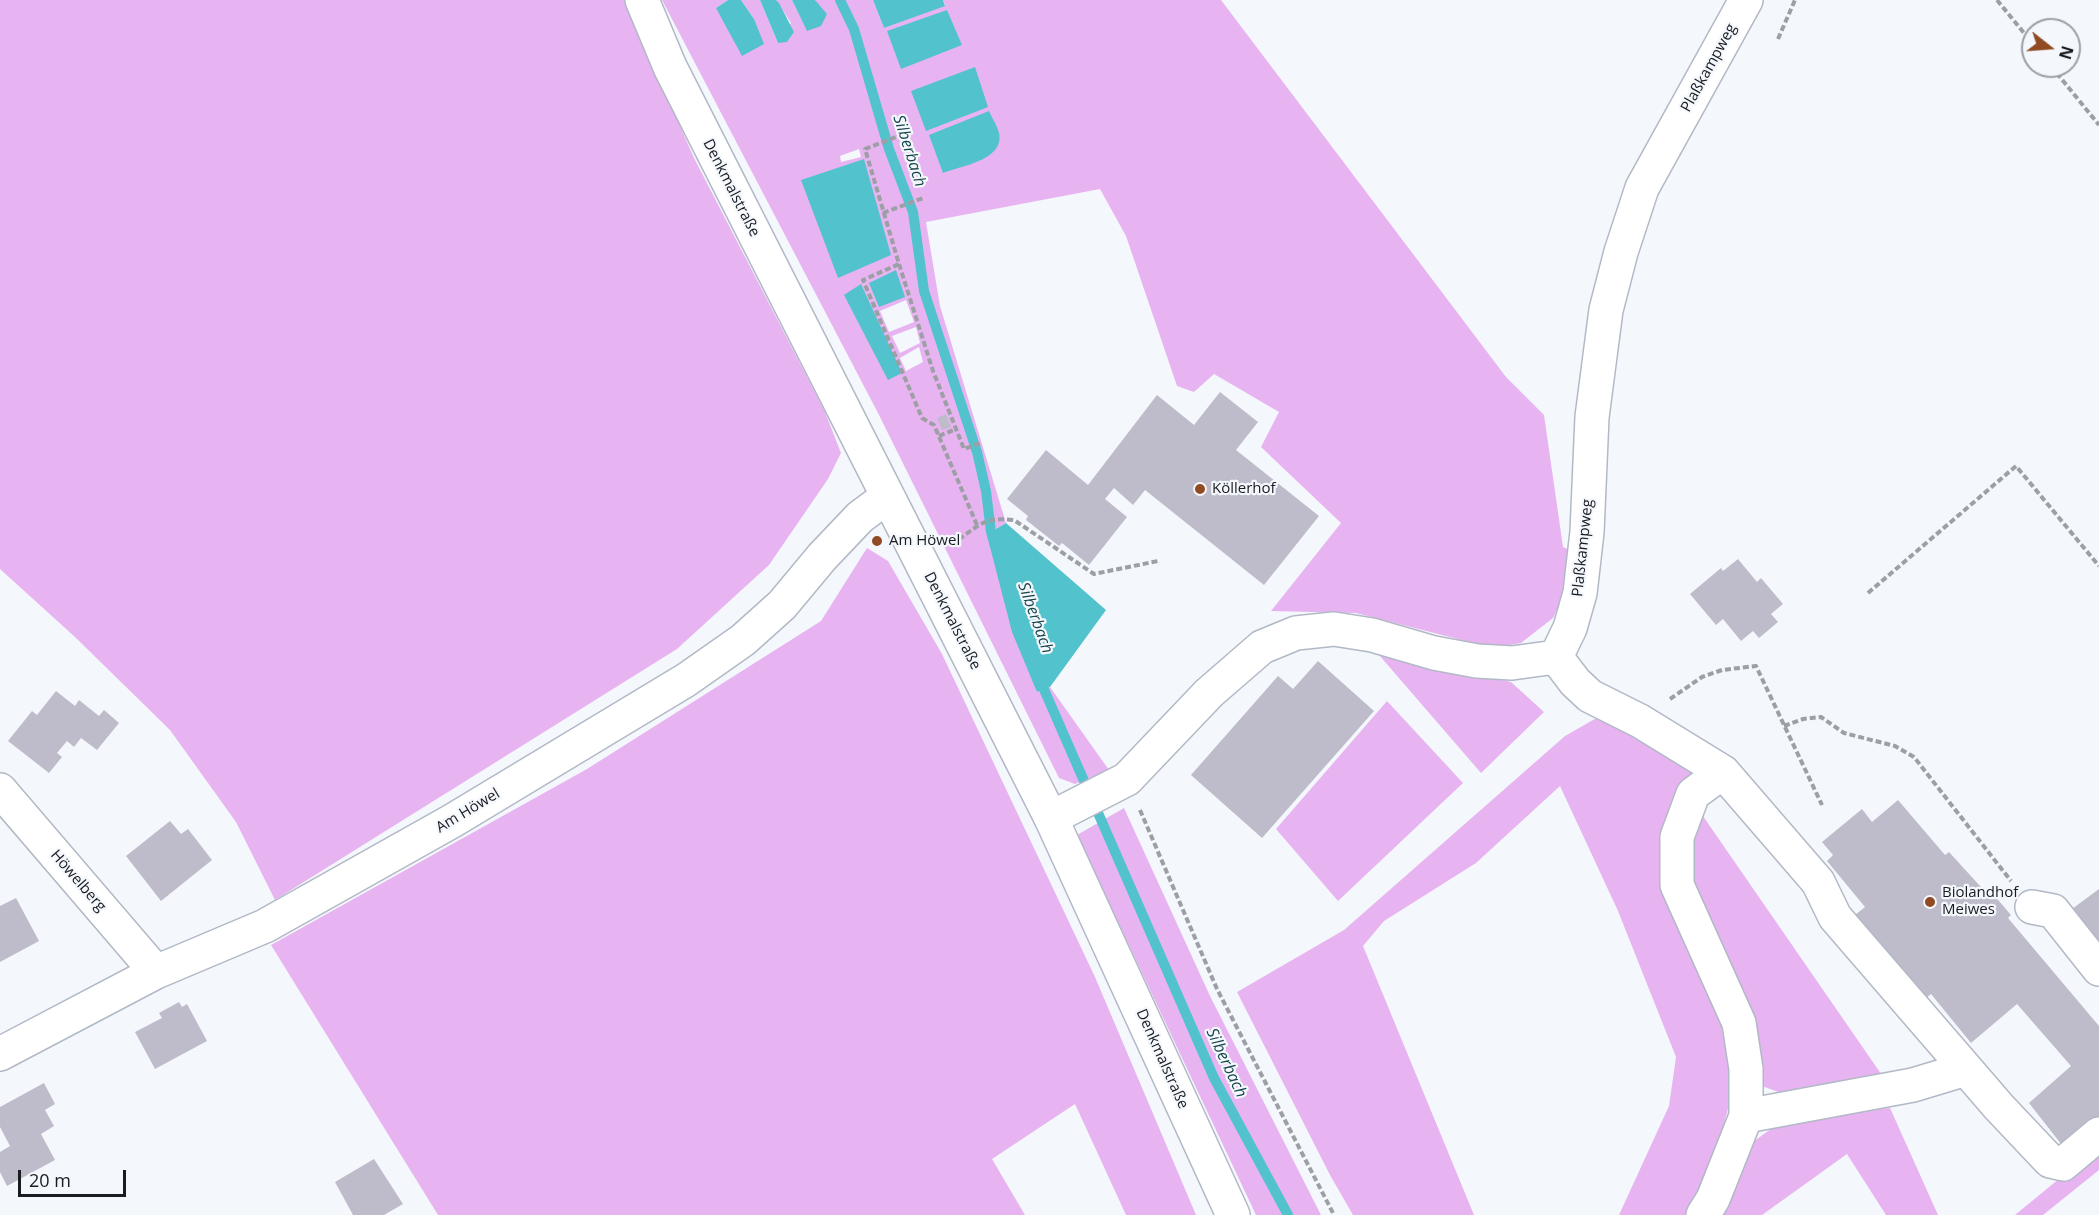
<!DOCTYPE html>
<meta charset="utf-8">
<style>
body{margin:0}
#map{position:relative;width:2099px;height:1215px;overflow:hidden;background:#f4f7fc;font-family:"Open Sans",sans-serif}
canvas{display:block}
.north{position:absolute;left:2021px;top:18px;width:60px;height:60px;box-sizing:border-box;background:#f4f7fc;border:2px solid #9c9fa4;border-radius:50%;rotate:107deg;font-size:16px;font-weight:700;line-height:24px;text-align:center;color:#191c20}
.north::after{content:'';display:block;margin:auto;width:21px;height:27px;background:#914b22;clip-path:polygon(50% 0,100% 100%,50% 72%,0 100%)}
.scale{position:absolute;left:18px;top:1170px;width:108px;height:27px;box-sizing:border-box;border:3px solid #191c20;border-top:0;padding-left:8px;font-size:18px;line-height:21px;white-space:nowrap;color:#191c20;-webkit-text-stroke:4px #f4f7fc;paint-order:stroke}
</style>
<div id="map">
<canvas width="2099" height="1215"></canvas>
<div class="north">N</div>
<div class="scale">20 m</div>
</div>
<script>
const context = document.querySelector('canvas').getContext('2d');
context.lineJoin = 'round';
function fillPath(path, color) { context.fillStyle = color; context.fill(path, 'evenodd'); }
function trace(path, color, width, dash) { context.strokeStyle = color; context.lineWidth = width; context.lineCap = dash ? 'butt' : 'round'; context.setLineDash(dash || []); context.stroke(path); }
function label(font, color, halo, rows, align = 'center') {
  context.font = font + ' "Open Sans",sans-serif'; context.lineWidth = 4.5; context.setLineDash([]); context.textBaseline = 'middle'; context.strokeStyle = halo; context.fillStyle = color; for (const [text, x, y, turn = 0] of rows) {
    context.save(); context.translate(x, y); context.rotate((+turn || 0) * Math.PI / 180); context.textAlign = isNaN(turn) ? turn : align; if (halo) context.strokeText(text, 0, 0); context.fillText(text, 0, 0); context.restore();
  }
}
fillPath(new Path2D(`
 M 0,0 L 625,0 L 694,158 L 825,412 L 841,453 L 828,479 L 769,565 L 677,649 L 275,900 L 236,822 L 170,730 L 75,637 L 0,569 Z
 M 662,0 L 728,0 L 716,8 L 754,19 L 741,0 L 760,0 L 778,43 L 791,23 L 776,0 L 792,0 L 807,30 L 817,4 L 815,0 L 873,0 L 884,28 L 945,5 L 943,0 L 1221,0 L 1506,377 L 1544,415 L 1563,547 L 1572,551 L 1569,584 L 1553,618 L 1521,643 L 1493,648 L 1356,613 L 1271,611 L 1341,523 L 1261,447 L 1279,412 L 1214,374 L 1194,392 L 1177,386 L 1126,236 L 1100,189 L 926,222 L 940,306 L 1006,523 L 991,532 L 1037,692 L 1050,687 L 1109,770 L 1075,784 L 1059,778 L 878,413 ZM 859,149 L 861,157 L 841,162 L 840,156 ZM 906,300 L 914,322 L 889,332 L 880,311 ZM 916,327 L 920,343 L 900,353 L 892,336 ZM 919,347 L 923,362 L 906,371 L 900,358 Z
 M 867,548 L 888,561 L 942,654 L 1095,977 L 1196,1215 L 1126,1215 L 1075,1104 L 992,1159 L 1025,1215 L 438,1215 L 271,945 L 587,769 L 821,621 Z
 M 1373,648 L 1511,682 L 1544,712 L 1481,773 Z
 M 1387,701 L 1463,783 L 1338,901 L 1276,829 Z
 M 1600,716 L 1696,770 L 1677,800 L 1717,1011 L 1732,1059 L 1728,1109 L 1710,1173 L 1689,1215 L 1619,1215 L 1669,1106 L 1676,1057 L 1618,911 L 1560,786 L 1476,863 L 1384,921 L 1363,946 L 1474,1215 L 1353,1215 L 1330,1175 L 1237,992 L 1344,930 L 1565,736 Z
 M 1696,806 L 1886,1081 L 1784,1094 L 1759,1085 L 1692,882 L 1685,836 Z
 M 1124,808 L 1210,996 L 1321,1215 L 1256,1215 L 1077,835 Z
 M 1890,1108 L 1938,1215 L 1886,1215 L 1847,1154 L 1762,1215 L 1719,1215 L 1749,1145 L 1787,1117 Z
 M 2099,1146 L 2099,1170 L 2043,1215 L 2015,1215 Z`), '#e7b4f1');
fillPath(new Path2D(`
 M 728,0 L 741,0 L 754,19 L 764,44 L 742,56 L 716,8 Z
 M 760,0 L 776,0 L 779,3 L 794,32 L 787,42 L 778,43 Z
 M 792,0 L 815,0 L 827,14 L 821,26 L 807,31 Z
 M 873,0 L 943,0 L 945,6 L 884,28 Z
 M 947,10 L 962,45 L 901,69 L 887,31 Z
 M 975,67 L 988,107 L 926,131 L 911,91 Z
 M 989,111 C 992,118 997,125 999,133 C 1005,160 961,166 943,173 L 929,135 Z
 M 864,159 L 891,255 L 838,278 L 801,180 Z
 M 896,270 L 905,297 L 879,307 L 869,283 Z
 M 861,284 L 902,373 L 888,380 L 844,295 Z
 M 1006,523 L 1106,610 L 1050,687 L 1037,692 L 1012,632 L 989,543 L 991,532 Z`), '#52c2cc');
trace(new Path2D(`
 M 840,0 L 854,29 L 889,149 L 913,212 L 924,291 L 977,452 L 986,491 L 991,532 L 995,546
 M 1039,678 L 1214,1078 L 1288,1215`), '#52c2cc', 10);
fillPath(new Path2D(`
 M 1220,392 L 1258,422 L 1236,450 L 1319,516 L 1264,585 L 1145,490 L 1133,505 L 1114,488 L 1105,499 L 1127,517 L 1089,565 L 1062,543 L 1059,546 L 1026,520 L 1028,516 L 1007,499 L 1046,450 L 1088,485 L 1157,395 L 1194,425 Z
 M 946,414 L 951,427 L 942,430 L 937,418 Z
 M 1738,559 L 1757,582 L 1761,578 L 1783,604 L 1771,614 L 1778,622 L 1759,638 L 1753,631 L 1741,641 L 1723,619 L 1716,625 L 1690,594 L 1721,568 L 1723,571 Z
 M 1318,661 L 1374,711 L 1262,838 L 1191,775 L 1278,676 L 1293,689 Z
 M 56,691 L 75,706 L 79,700 L 99,716 L 104,710 L 119,723 L 97,750 L 81,738 L 74,747 L 67,741 L 57,753 L 62,757 L 49,773 L 8,741 L 32,711 L 37,715 Z
 M 1898,800 L 1945,855 L 1949,852 L 1990,897 L 1993,894 L 2011,915 L 2008,918 L 2099,1026 L 2099,1121 L 2065,1149 L 2029,1103 L 2071,1066 L 2017,1004 L 1971,1043 L 1931,994 L 1920,1003 L 1850,919 L 1865,907 L 1827,861 L 1833,855 L 1822,842 L 1862,809 L 1872,822 Z
 M 170,821 L 181,834 L 188,829 L 212,860 L 161,901 L 126,856 Z
 M 2099,889 L 2099,943 L 2072,909 Z
 M 16,898 L 39,941 L 0,962 L 0,906 Z
 M 179,1002 L 182,1007 L 187,1004 L 207,1041 L 155,1069 L 135,1032 L 162,1018 L 159,1013 Z
 M 44,1083 L 55,1104 L 45,1110 L 54,1126 L 41,1134 L 55,1160 L 7,1186 L 0,1172 L 0,1152 L 10,1146 L 0,1127 L 0,1107 Z
 M 374,1159 L 403,1204 L 384,1215 L 353,1215 L 335,1182 Z`), '#bebcca');
const minor = new Path2D(`
 M 1556,657 L 1575,682 L 1590,696 L 1640,721 L 1723,772 L 1818,882 L 1835,917 L 1999,1107 L 2050,1161 L 2063,1164 L 2099,1134
 M 1723,772 L 1693,794 L 1677,837 L 1677,885 L 1739,1023 L 1746,1069 L 1746,1116
 M 0,790 L 156,972
 M 1051,818 L 1127,779 L 1209,693 L 1262,647 L 1296,633 L 1334,629 L 1372,635 L 1434,653 L 1477,661 L 1512,663 L 1556,657 L 1570,628 L 1580,593 L 1587,532 L 1592,417 L 1606,310 L 1621,252 L 1642,188 L 1746,0
 M 2032,907 L 2053,911 L 2099,969
 M 0,1054 L 156,972 L 265,926 L 452,821 L 686,680 L 743,640 L 782,605 L 822,557 L 860,517 L 887,497
 M 1703,1215 L 1713,1199 L 1746,1116 L 1913,1085 L 1966,1069`);
const major = new Path2D(`
 M 642,0 L 670,67 L 1051,818 L 1233,1215`);
trace(minor, '#b2b9c6', 36);
trace(major, '#b2b9c6', 36);
trace(new Path2D(`
 M 1997,0 L 2033,44
 M 1778,39 L 1795,0
 M 2051,66 L 2099,125
 M 904,134 L 865,149 L 899,264 L 863,280 L 922,418 L 934,425 L 977,525
 M 883,213 L 923,198
 M 899,264 L 933,371 L 964,449 L 980,443
 M 939,436 L 956,429
 M 951,544 C 977,529 980,516 1014,520 L 1094,574 L 1158,561
 M 1868,593 L 2016,466 L 2099,566
 M 1670,699 L 1702,677 L 1722,670 L 1756,666 L 1822,805
 M 1784,726 L 1803,719 L 1821,717 L 1844,733 L 1895,746 L 1914,757 L 2011,881
 M 1140,810 L 1217,989 L 1334,1215`), '#9c9fa3', 4, [6, 3]);
trace(minor, '#fff', 33);
trace(major, '#fff', 33);
for (const [x, y, r, color] of [
 [1200,489,6,"#914b22"],
 [877,541,6,"#914b22"],
 [1930,902,6,"#914b22"]
]) { const dot = new Path2D(); dot.arc(x, y, r, 0, 2 * Math.PI); context.fillStyle = color; context.fill(dot); trace(dot, '#f4f7fc', 2); }
label('15px', '#191c20', '#f4f7fc', [
 ["Plaßkampweg",1709,68,-61],
 ["Denkmalstraße",731,188,63],
 ["Plaßkampweg",1583,548,-84],
 ["Denkmalstraße",952,621,63],
 ["Am Höwel",468,811,-31],
 ["Höwelberg",78,881,49],
 ["Denkmalstraße",1162,1059,66]
]);
label('15px', '#191c20', '#f4f7fc', [
 ["Köllerhof",1212,489],
 ["Am Höwel",889,541],
 ["Biolandhof",1942,893],
 ["Meiwes",1942,910]
], 'left');
label('italic 16px', '#14464a', '#f4f7fc', [
 ["Silberbach",909,151,72],
 ["Silberbach",1035,618,70],
 ["Silberbach",1226,1063,65]
]);
</script>
